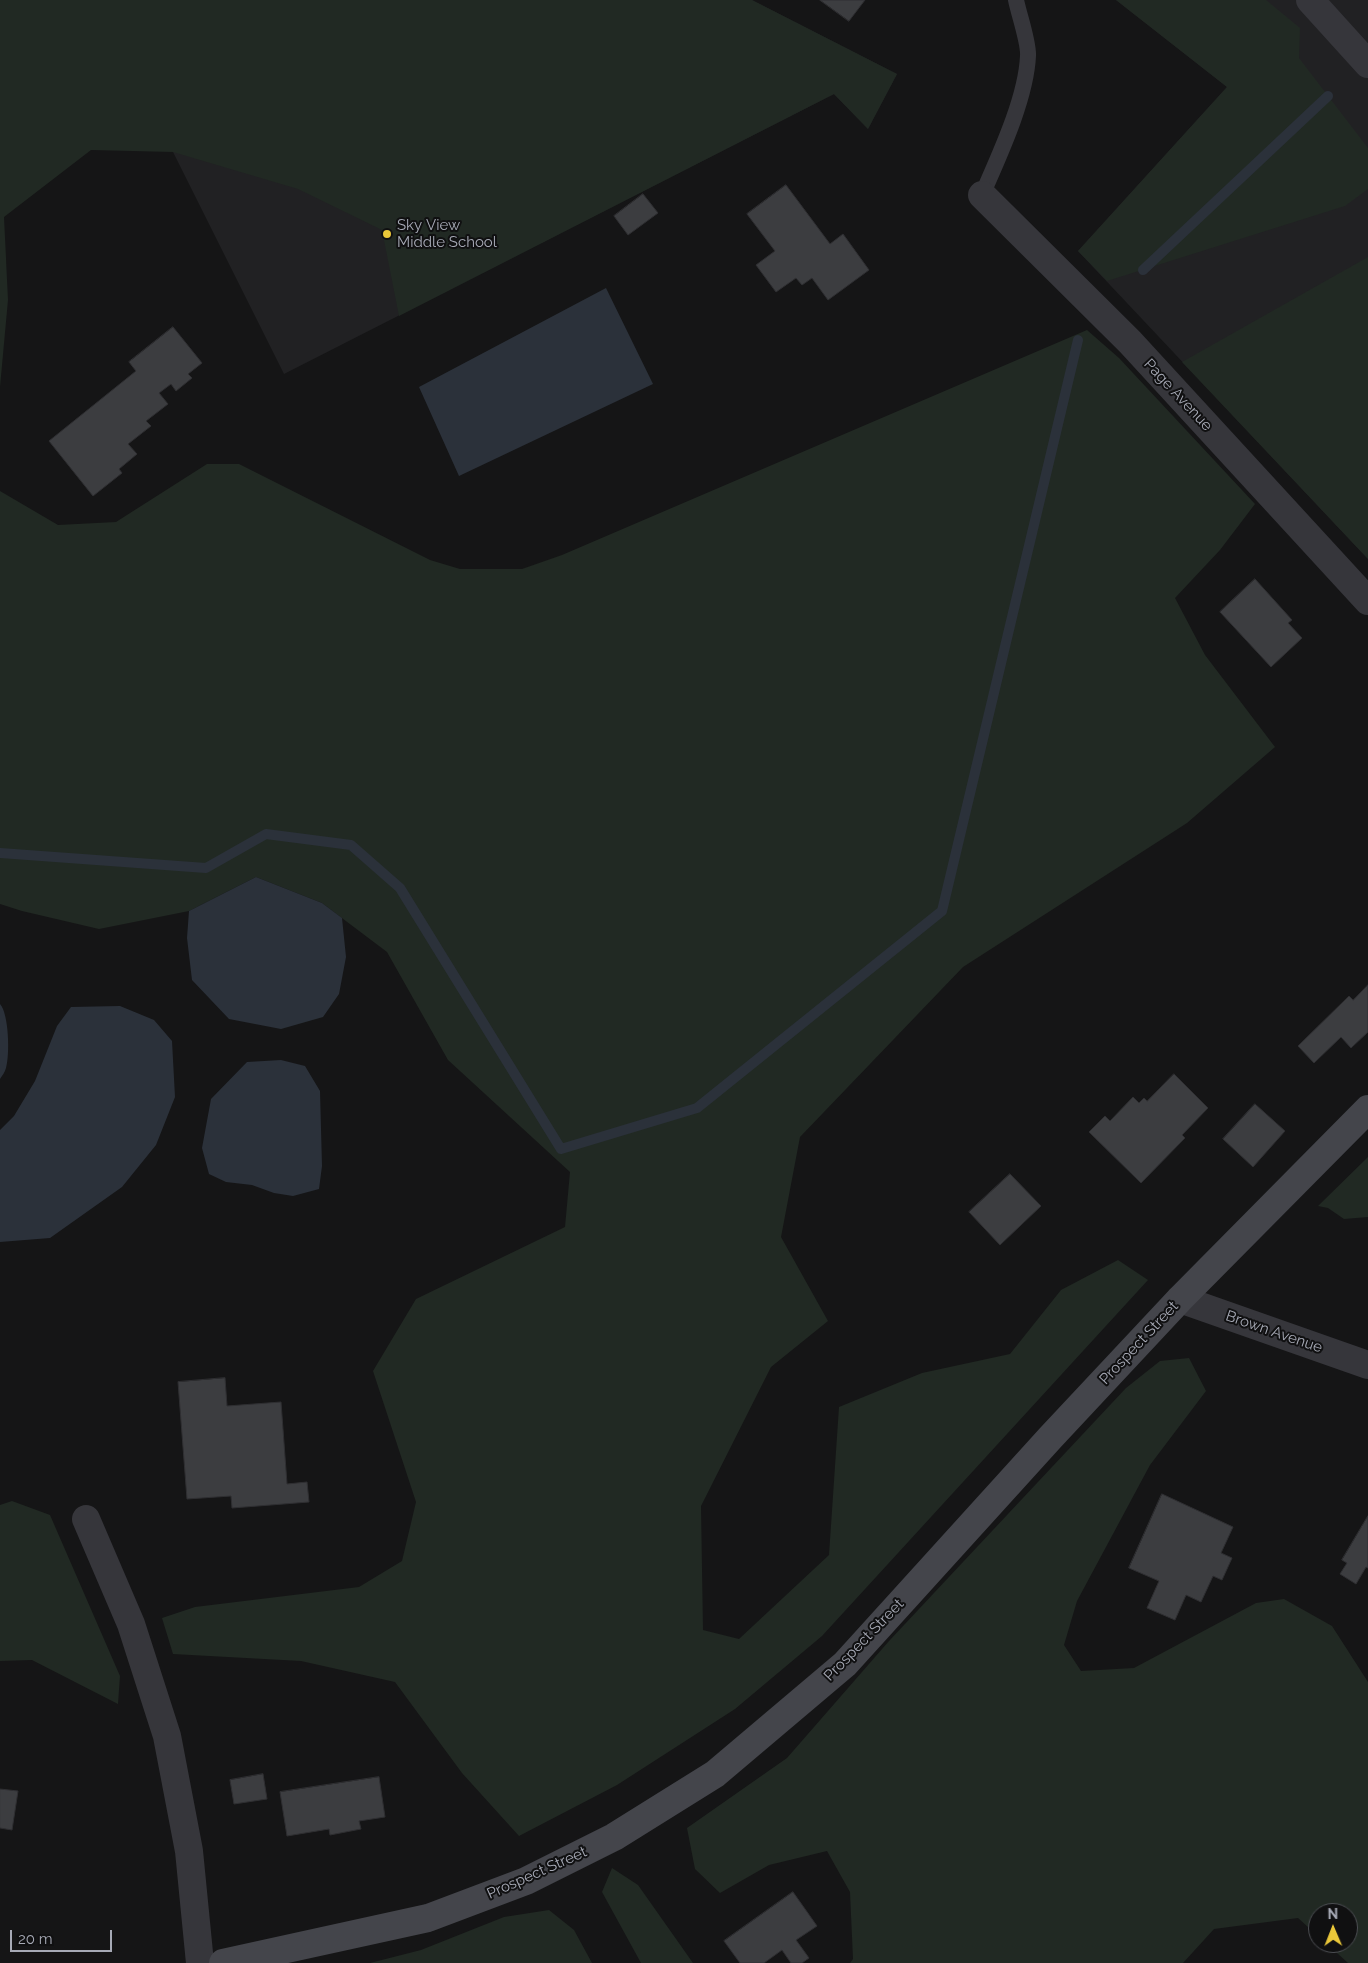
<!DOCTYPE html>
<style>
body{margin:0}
#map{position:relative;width:1368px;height:1963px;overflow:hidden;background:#151516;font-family:Raleway,sans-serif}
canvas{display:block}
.north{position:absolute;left:1308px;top:1903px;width:50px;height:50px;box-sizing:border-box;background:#101011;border:1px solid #4c4e53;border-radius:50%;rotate:359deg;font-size:14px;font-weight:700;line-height:20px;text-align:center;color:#a7aab6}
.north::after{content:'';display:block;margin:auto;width:18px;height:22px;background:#eac739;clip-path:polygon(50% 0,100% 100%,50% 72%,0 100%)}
.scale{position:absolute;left:10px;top:1930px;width:102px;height:22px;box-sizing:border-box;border:2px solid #a7aab6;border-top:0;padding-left:6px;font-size:15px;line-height:18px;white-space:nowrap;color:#a7aab6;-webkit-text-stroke:4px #101011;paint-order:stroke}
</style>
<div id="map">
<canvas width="1368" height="1963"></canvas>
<div class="north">N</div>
<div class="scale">20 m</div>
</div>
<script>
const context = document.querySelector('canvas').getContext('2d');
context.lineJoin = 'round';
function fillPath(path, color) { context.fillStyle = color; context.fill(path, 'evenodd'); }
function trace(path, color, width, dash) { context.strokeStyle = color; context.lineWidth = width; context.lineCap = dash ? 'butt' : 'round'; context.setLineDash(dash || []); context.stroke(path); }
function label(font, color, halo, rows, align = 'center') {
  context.font = font + ' Raleway,sans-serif'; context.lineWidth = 4; context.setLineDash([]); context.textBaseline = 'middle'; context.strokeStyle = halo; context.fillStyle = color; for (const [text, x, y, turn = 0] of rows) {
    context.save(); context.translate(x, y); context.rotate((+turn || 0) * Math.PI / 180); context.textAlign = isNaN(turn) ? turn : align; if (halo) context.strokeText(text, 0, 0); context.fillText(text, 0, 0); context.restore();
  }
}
fillPath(new Path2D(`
 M 0,0 L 752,0 L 897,74 L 868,129 L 834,94 L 284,374 L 112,30 Z
 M 1116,0 L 1368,0 L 1368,559 L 1078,251 L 1227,87 Z`), '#212123');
fillPath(new Path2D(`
 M 0,0 L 752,0 L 897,74 L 868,129 L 834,94 L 399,316 L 382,230 L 298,189 L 173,152 L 91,150 L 4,217 L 8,300 L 0,387 Z
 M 1116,0 L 1266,0 L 1300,28 L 1299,58 L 1368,148 L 1368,189 L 1345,206 L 1107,281 L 1078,251 L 1227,87 Z
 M 1368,257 L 1368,559 L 1182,362 Z
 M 1087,330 L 1119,358 L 1255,504 L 1220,550 L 1175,598 L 1205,655 L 1275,747 L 1187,823 L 963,967 L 800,1137 L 781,1237 L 828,1321 L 771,1367 L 701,1506 L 703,1630 L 739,1639 L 829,1555 L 839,1407 L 922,1373 L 1010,1354 L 1061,1290 L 1118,1260 L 1148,1280 L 822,1636 L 735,1709 L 617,1785 L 519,1836 L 462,1773 L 395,1682 L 301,1661 L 173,1654 L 162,1618 L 195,1607 L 359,1587 L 402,1561 L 416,1502 L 373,1371 L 416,1299 L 565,1227 L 570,1172 L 448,1060 L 387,952 L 322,903 L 256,877 L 189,911 L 99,929 L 22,911 L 0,904 L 0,491 L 58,525 L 116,522 L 207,464 L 239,464 L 430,560 L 460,569 L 522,569 L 562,555 Z
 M 1368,1157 L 1368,1217 L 1344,1219 L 1328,1208 L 1318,1206 Z
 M 1189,1358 L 1206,1391 L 1150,1465 L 1077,1601 L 1064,1645 L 1081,1671 L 1134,1668 L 1256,1603 L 1284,1599 L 1332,1626 L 1368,1682 L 1368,1963 L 1348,1963 L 1326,1943 L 1348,1943 L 1348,1913 L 1318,1913 L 1318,1936 L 1298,1918 L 1214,1929 L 1183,1963 L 850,1963 L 853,1959 L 850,1892 L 827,1851 L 769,1865 L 720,1893 L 695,1869 L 687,1828 L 787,1758 L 889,1641 L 1126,1388 L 1160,1361 Z
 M 12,1501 L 50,1515 L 120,1676 L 118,1704 L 32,1660 L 0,1661 L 0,1505 Z
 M 612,1868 L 638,1885 L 693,1963 L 641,1963 L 602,1892 Z
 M 549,1910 L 574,1930 L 592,1963 L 370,1963 L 421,1950 L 504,1917 Z`), '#212923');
fillPath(new Path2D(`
 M 606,288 L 653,384 L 459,476 L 419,387 Z
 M 256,877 L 322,903 L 342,918 L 346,957 L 339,994 L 323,1017 L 281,1029 L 229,1019 L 192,980 L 187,938 L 189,911 Z
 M 0,1004 C 9,1014 10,1055 6,1068 C 5,1072 2,1076 0,1079 Z
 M 120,1006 L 154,1020 L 172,1041 L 175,1097 L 156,1145 L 122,1187 L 50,1238 L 0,1242 L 0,1130 L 14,1116 L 35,1081 L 57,1026 L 71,1007 Z
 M 281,1060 L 305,1066 L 320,1091 L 322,1166 L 319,1189 L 293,1196 L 274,1193 L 252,1185 L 226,1182 L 209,1174 L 202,1148 L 211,1099 L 247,1062 Z`), '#2b313a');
trace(new Path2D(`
 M 1143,270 L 1328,96
 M 0,853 L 206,868 L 266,834 L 351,845 L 400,888 L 561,1149 L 697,1108 L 942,911 L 1078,340`), '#2b313a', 10);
const building = new Path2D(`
 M 820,0 L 865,0 L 849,21 Z
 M 786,185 L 830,244 L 843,234 L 869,270 L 828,300 L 812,278 L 802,285 L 796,278 L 776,292 L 756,265 L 775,251 L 747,214 Z
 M 643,194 L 658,213 L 628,235 L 614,216 Z
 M 173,327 L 202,363 L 188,374 L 192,378 L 176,391 L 171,384 L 159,393 L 168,404 L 146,421 L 151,426 L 128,444 L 137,454 L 119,469 L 122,473 L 93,496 L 49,441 L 136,371 L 129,362 Z
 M 1255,579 L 1292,620 L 1288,623 L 1302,638 L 1271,667 L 1220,612 Z
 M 1368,985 L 1368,1032 L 1351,1048 L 1341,1037 L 1314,1063 L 1298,1046 L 1349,996 L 1353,1000 Z
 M 1174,1074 L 1208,1108 L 1182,1135 L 1185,1138 L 1141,1183 L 1089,1132 L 1105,1116 L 1110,1121 L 1133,1097 L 1139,1103 L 1144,1098 L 1147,1101 Z
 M 1255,1104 L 1285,1131 L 1253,1167 L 1223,1139 Z
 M 1010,1174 L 1041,1206 L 1000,1245 L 969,1212 Z
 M 225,1378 L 227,1406 L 281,1402 L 287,1484 L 307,1482 L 309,1502 L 232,1508 L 231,1496 L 187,1499 L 178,1382 Z
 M 1162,1494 L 1233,1527 L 1221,1553 L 1232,1558 L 1222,1580 L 1213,1576 L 1201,1602 L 1186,1595 L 1175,1620 L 1147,1608 L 1159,1581 L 1129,1568 Z
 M 1368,1516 L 1368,1568 L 1366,1567 L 1356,1584 L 1340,1574 L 1347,1563 L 1342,1560 Z
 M 263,1774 L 267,1799 L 234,1804 L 230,1780 Z
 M 379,1777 L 385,1817 L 359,1821 L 361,1829 L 330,1835 L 329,1829 L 287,1836 L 280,1792 Z
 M 0,1789 L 18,1791 L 12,1830 L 0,1828 Z
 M 793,1892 L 817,1926 L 796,1940 L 809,1958 L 802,1963 L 791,1963 L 782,1950 L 764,1963 L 740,1963 L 724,1941 Z`);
fillPath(building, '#3c3d40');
trace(building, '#2f2f32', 1);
trace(new Path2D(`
 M 982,195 C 999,156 1026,99 1028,56 C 1029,43 1019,15 1016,0`), '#36363b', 16);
trace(new Path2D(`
 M 1310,0 L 1368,64
 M 982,195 L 1130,342 L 1368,601
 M 1180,1299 L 1368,1365
 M 86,1519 L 131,1624 L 167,1736 L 189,1851 L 200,1963`), '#36363b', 28);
trace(new Path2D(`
 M 223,1963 L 428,1918 L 526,1881 L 614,1837 L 715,1774 L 845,1664 L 1050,1438 L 1180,1299 L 1368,1109`), '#44454b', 28);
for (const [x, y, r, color] of [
 [387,234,5,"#eac739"]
]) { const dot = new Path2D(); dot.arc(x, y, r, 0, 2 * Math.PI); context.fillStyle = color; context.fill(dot); trace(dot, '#101011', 2); }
label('15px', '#a7aab6', '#101011', [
 ["Sky View",397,225],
 ["Middle School",397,242]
], 'left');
label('15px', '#a7aab6', '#101011', [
 ["Page Avenue",1178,395,47],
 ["Brown Avenue",1274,1332,19],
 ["Prospect Street",1139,1343,-47],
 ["Prospect Street",864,1640,-46],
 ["Prospect Street",537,1873,-24]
]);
</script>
